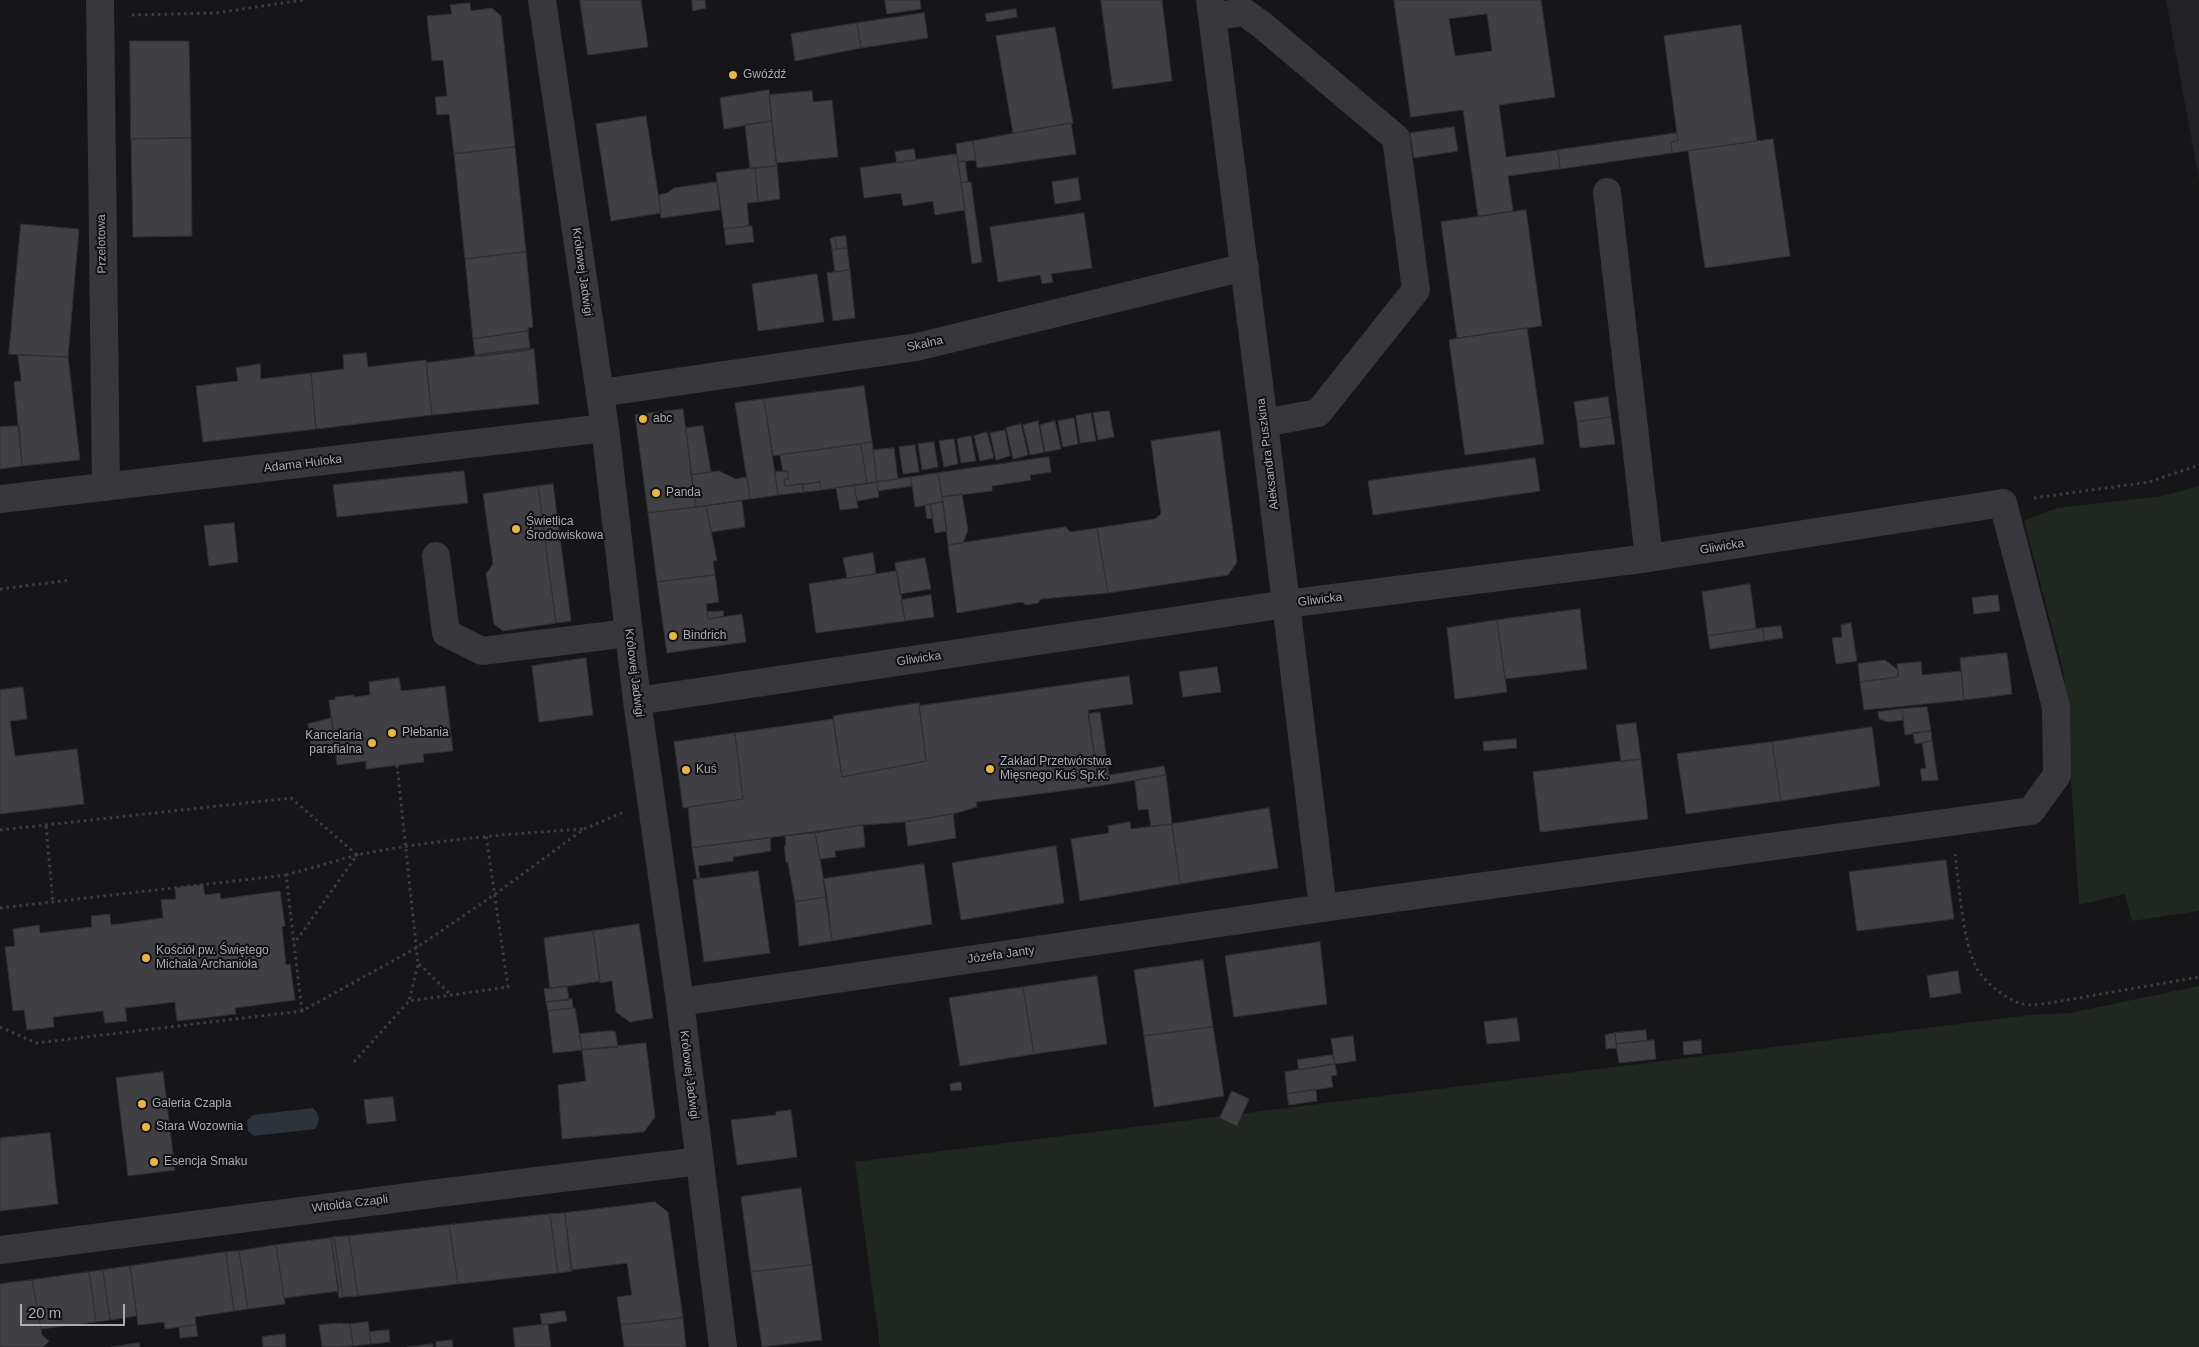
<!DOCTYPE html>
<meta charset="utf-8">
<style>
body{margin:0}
#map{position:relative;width:2199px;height:1347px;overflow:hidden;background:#161517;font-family:Arial,sans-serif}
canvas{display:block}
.scale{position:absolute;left:20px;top:1304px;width:105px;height:22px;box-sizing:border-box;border:2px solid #a8acb7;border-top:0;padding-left:6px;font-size:15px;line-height:18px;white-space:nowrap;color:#a8acb7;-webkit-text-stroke:4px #111012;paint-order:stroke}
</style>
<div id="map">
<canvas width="2199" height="1347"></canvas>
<div class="scale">20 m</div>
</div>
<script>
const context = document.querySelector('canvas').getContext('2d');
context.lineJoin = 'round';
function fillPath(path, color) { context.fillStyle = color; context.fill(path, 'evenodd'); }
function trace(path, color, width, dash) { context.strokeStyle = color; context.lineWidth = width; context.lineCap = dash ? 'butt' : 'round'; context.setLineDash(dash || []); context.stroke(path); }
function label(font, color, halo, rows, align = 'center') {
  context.font = font + ' Arial,sans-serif'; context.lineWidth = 4; context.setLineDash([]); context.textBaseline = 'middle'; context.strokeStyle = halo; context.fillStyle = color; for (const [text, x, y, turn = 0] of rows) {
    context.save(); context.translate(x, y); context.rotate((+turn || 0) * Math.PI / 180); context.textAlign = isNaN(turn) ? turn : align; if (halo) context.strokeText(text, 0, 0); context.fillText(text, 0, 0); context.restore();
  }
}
fillPath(new Path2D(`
 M 2166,0 L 2199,0 L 2199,180 Z`), '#222224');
fillPath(new Path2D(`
 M 2199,486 L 2199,911 L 2132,921 L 2125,894 L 2079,905 L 2064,674 L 2024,521 L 2057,508 L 2163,496 Z
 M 2199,986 L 2199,1347 L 880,1347 L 855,1162 L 2031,1015 L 2070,1013 Z`), '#202721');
fillPath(new Path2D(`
 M 313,1108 C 320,1115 320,1121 315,1129 L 254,1136 L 248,1131 L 247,1120 L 253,1115 Z`), '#2c333b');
const building = new Path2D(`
 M 580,0 L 641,0 L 648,47 L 588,55 Z
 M 692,0 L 705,0 L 706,8 L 693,11 Z
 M 885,0 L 920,0 L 921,9 L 887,14 Z
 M 1101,0 L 1162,0 L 1172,81 L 1113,89 Z
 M 1394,0 L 1541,0 L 1555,97 L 1499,105 L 1506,157 L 1558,150 L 1560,169 L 1508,176 L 1513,211 L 1478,216 L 1463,110 L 1411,117 ZM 1487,14 L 1492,51 L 1455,56 L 1449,19 Z
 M 470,3 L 471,11 L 492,8 L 501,16 L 515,147 L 454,154 L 449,114 L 437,115 L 435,97 L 447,96 L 443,60 L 432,61 L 427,16 L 452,14 L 450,5 Z
 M 1016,9 L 1017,17 L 987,22 L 985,14 Z
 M 924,13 L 928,38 L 861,48 L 857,23 Z
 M 857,23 L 861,48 L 795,61 L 791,34 Z
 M 1741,25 L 1757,141 L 1672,153 L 1671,142 L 1678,141 L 1664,36 Z
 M 1055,27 L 1073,123 L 1013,133 L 996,36 Z
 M 130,41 L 189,41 L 191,138 L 131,139 Z
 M 769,90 L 772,121 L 724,129 L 720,98 Z
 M 812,91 L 813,102 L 832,100 L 838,157 L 776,163 L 769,95 Z
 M 646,116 L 661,213 L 611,221 L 596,124 Z
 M 772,121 L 777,166 L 750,169 L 745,125 Z
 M 1071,123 L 1076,154 L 977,168 L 973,141 Z
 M 1454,127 L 1458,151 L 1414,158 L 1410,133 Z
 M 1677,133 L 1678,141 L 1671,142 L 1672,153 L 1560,169 L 1558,150 Z
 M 191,138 L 192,236 L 133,237 L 131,139 Z
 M 1773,139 L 1790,256 L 1705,268 L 1688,151 Z
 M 973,141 L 976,160 L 958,162 L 956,144 Z
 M 515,147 L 526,252 L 465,259 L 454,154 Z
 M 914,149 L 916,160 L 897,163 L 895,152 Z
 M 957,154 L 965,210 L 935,215 L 933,201 L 903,206 L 901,193 L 864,198 L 860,168 Z
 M 965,161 L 968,182 L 961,183 L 958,162 Z
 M 777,166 L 780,199 L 758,202 L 755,168 Z
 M 755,168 L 758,202 L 747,203 L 749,226 L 724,229 L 716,173 Z
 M 1078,178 L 1081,200 L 1055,204 L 1052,182 Z
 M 717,182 L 720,210 L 661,218 L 659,195 L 667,193 L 674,188 Z
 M 968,182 L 971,182 L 982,262 L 972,264 L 961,183 Z
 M 1526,210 L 1542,326 L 1457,338 L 1441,222 Z
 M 1084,213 L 1092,268 L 1051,274 L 1053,282 L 1042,284 L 1040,275 L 998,282 L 990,227 Z
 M 21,224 L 79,229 L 68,357 L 9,354 Z
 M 752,226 L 754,242 L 726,245 L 724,229 Z
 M 846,236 L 847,248 L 837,249 L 835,237 Z
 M 835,237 L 837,249 L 832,250 L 830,239 Z
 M 847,248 L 850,270 L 835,272 L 832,250 Z
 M 526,252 L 533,327 L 528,328 L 528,331 L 473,339 L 465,259 Z
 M 850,270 L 855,318 L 833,321 L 827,273 Z
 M 817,274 L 824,322 L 758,331 L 752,284 Z
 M 1527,328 L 1544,444 L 1465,455 L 1449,340 Z
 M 528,331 L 530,348 L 475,355 L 473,339 Z
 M 530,348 L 530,350 L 475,357 L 475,355 Z
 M 534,349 L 539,404 L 432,415 L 426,363 Z
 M 366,353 L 368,367 L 426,360 L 432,415 L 316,429 L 311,373 L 344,369 L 343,355 Z
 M 18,355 L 68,357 L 80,460 L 22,466 L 14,382 L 21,381 Z
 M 260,364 L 261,379 L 311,373 L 316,429 L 203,442 L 196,386 L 238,381 L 236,368 Z
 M 864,386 L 872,442 L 773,456 L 764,399 Z
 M 1608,397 L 1611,417 L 1577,422 L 1574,402 Z
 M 764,399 L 778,495 L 750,499 L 735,403 Z
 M 683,409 L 696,507 L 648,513 L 635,415 Z
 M 1109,411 L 1114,437 L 1098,440 L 1093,413 Z
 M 1091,413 L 1096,441 L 1080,443 L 1076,416 Z
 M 1611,417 L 1615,444 L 1580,448 L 1577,422 Z
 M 1074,418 L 1078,444 L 1063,447 L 1058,421 Z
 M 1038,421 L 1044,452 L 1030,455 L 1023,425 Z
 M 1055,421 L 1061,449 L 1045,452 L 1040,425 Z
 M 1021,424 L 1028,455 L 1013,459 L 1006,428 Z
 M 19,426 L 22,466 L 0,469 L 0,427 Z
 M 703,426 L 711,472 L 691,475 L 686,428 Z
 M 1005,430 L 1010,456 L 996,460 L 990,433 Z
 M 1220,431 L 1237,562 L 1228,575 L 1108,593 L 1097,528 L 1155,519 L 1161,514 L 1151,441 Z
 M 987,432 L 994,458 L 980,461 L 974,436 Z
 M 971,436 L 976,461 L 961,463 L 957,439 Z
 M 954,439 L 958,464 L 944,467 L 939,441 Z
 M 872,442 L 877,482 L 867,484 L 861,444 Z
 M 934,442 L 938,467 L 922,470 L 918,444 Z
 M 861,444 L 867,484 L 821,490 L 820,482 L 785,486 L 784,479 L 789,479 L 787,471 L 783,472 L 780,455 Z
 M 915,445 L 919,472 L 903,474 L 899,447 Z
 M 894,448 L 898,479 L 877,482 L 873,450 Z
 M 1049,457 L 1051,472 L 1030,475 L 1031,480 L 992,486 L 992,491 L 942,497 L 938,473 Z
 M 1535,458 L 1540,491 L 1373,515 L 1368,481 Z
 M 464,471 L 468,503 L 337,517 L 333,485 Z
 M 719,471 L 736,479 L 747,477 L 750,499 L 696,507 L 691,475 Z
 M 787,471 L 789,479 L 784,479 L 785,486 L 802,483 L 804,492 L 778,495 L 775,472 Z
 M 938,473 L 943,502 L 915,507 L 911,477 Z
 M 911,477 L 912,486 L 878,491 L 877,482 Z
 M 820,482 L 821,490 L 804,492 L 802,485 Z
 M 877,482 L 879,497 L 857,501 L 854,485 Z
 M 553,484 L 571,621 L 556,623 L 538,486 Z
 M 854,485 L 858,508 L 840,510 L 836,488 Z
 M 538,486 L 556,623 L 503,631 L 494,624 L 486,574 L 493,564 L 483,494 Z
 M 962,494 L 968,530 L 963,543 L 948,545 L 942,497 Z
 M 742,501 L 745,527 L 711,532 L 706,506 Z
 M 943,502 L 947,531 L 935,533 L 930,504 Z
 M 930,504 L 933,518 L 927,519 L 925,505 Z
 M 706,506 L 717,560 L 713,561 L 715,575 L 657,582 L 648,513 Z
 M 234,523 L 238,562 L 209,566 L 204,526 Z
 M 1066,527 L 1070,532 L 1097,528 L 1108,593 L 1041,599 L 1038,603 L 1026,605 L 1022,602 L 957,613 L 948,545 Z
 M 873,553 L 876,574 L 847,578 L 843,558 Z
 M 925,558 L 931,589 L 900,594 L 895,563 Z
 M 897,571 L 905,621 L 816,633 L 809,584 Z
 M 715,575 L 719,602 L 706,604 L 708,619 L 742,614 L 746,642 L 667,653 L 657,582 Z
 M 1750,584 L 1756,629 L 1708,636 L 1702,592 Z
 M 931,595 L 934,617 L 905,621 L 901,600 Z
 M 1998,595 L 2000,611 L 1974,614 L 1972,598 Z
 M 1580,609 L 1587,669 L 1505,679 L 1497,620 Z
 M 723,611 L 724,616 L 708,619 L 707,612 Z
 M 1497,620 L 1507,692 L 1455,699 L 1447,628 Z
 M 1851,623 L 1857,661 L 1836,664 L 1832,638 L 1842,637 L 1841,625 Z
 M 1781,626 L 1783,638 L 1764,641 L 1763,628 Z
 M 1763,628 L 1764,641 L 1710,649 L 1708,636 Z
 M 2007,653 L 2012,694 L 1964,700 L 1960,658 Z
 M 586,658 L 593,715 L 539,722 L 532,666 Z
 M 1885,660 L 1898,670 L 1898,677 L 1860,682 L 1858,664 Z
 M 1921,662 L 1922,675 L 1961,671 L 1964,700 L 1864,710 L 1860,682 L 1898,677 L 1897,664 Z
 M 1217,667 L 1221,692 L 1183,697 L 1179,672 Z
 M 1129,676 L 1133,704 L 1088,710 L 1099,786 L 976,802 L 977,807 L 953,814 L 905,822 L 863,825 L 692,848 L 688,807 L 743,799 L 735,733 L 833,719 L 842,777 L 926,761 L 919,706 Z
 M 399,678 L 401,691 L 445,686 L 453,751 L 423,754 L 424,762 L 366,769 L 366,761 L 337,765 L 329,700 L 335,700 L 335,697 L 354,695 L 354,697 L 370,695 L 369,682 Z
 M 23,687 L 27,719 L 10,721 L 15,756 L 77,749 L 84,804 L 0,814 L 0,690 Z
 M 919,703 L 926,761 L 842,777 L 833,716 Z
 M 1927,707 L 1931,731 L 1905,735 L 1902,709 Z
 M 1902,709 L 1903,720 L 1889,722 L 1879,719 L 1878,712 Z
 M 1100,712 L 1109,775 L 1164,766 L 1166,775 L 1099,786 L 1088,714 Z
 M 332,718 L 335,747 L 320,749 L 320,747 L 311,747 L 308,724 Z
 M 1636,723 L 1641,759 L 1621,762 L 1616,725 Z
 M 1872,727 L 1880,786 L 1781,801 L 1772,742 Z
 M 1931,731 L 1932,741 L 1915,744 L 1913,733 Z
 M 735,733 L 743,799 L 683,808 L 674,742 Z
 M 1516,739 L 1517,748 L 1484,751 L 1483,742 Z
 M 1932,741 L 1938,780 L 1922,781 L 1920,769 L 1926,768 L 1922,743 Z
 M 1772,742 L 1781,801 L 1686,814 L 1677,754 Z
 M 1641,759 L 1648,819 L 1540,832 L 1533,772 Z
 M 1166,775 L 1172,824 L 1151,826 L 1148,809 L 1138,810 L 1135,781 Z
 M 1269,808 L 1278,868 L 1180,884 L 1172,824 Z
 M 953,814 L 956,838 L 908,846 L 905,822 Z
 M 1130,822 L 1131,829 L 1172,824 L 1180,884 L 1080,901 L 1071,839 L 1109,833 L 1108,826 Z
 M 863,825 L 865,847 L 835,851 L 836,857 L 820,859 L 815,833 Z
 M 815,833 L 827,897 L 795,902 L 788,863 L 786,862 L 784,846 L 786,846 L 785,836 Z
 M 770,838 L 771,851 L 733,857 L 733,861 L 698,866 L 700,879 L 697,879 L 692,848 Z
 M 1056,846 L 1064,903 L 961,920 L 952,863 Z
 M 1946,860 L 1954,919 L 1857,931 L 1849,872 Z
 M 924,864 L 932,924 L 832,941 L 823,879 Z
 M 758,871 L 770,953 L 704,962 L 693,880 Z
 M 203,885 L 205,895 L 220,893 L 221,899 L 280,891 L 285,926 L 282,927 L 286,965 L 290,964 L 295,1000 L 235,1008 L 236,1014 L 177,1021 L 175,1002 L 125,1008 L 127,1021 L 105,1023 L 103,1011 L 53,1017 L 54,1027 L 27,1030 L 24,1010 L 13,1011 L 5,947 L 15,946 L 13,929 L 39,925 L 40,933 L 92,927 L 91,916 L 110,914 L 111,925 L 163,918 L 161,900 L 176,899 L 175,888 Z
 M 827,897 L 832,941 L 799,946 L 795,902 Z
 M 639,924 L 653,1018 L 630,1022 L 616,1012 L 612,981 L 600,983 L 593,931 Z
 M 593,931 L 600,981 L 550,989 L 544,938 Z
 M 1320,942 L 1327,1004 L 1234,1017 L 1225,956 Z
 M 1203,960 L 1213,1027 L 1144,1036 L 1134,970 Z
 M 1958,971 L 1961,993 L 1930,998 L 1927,976 Z
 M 1097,976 L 1107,1044 L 1034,1054 L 1023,987 Z
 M 567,986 L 569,1000 L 546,1002 L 544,989 Z
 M 1023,987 L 1034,1054 L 960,1066 L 949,998 Z
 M 572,999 L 573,1008 L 548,1011 L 546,1002 Z
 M 573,1008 L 575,1008 L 582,1050 L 553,1053 L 548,1011 Z
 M 1517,1018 L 1520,1041 L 1487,1044 L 1484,1022 Z
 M 1213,1027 L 1224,1096 L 1154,1107 L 1144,1036 Z
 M 1646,1030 L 1647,1041 L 1616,1044 L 1615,1033 Z
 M 607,1031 L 615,1031 L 618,1047 L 582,1050 L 579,1034 Z
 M 1615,1033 L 1617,1048 L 1606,1049 L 1605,1035 Z
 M 1353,1036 L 1356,1061 L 1335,1064 L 1331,1039 Z
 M 1654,1040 L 1656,1059 L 1619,1063 L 1616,1044 Z
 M 1701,1040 L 1702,1053 L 1684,1055 L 1683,1042 Z
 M 646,1043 L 655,1117 L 644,1132 L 562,1139 L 558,1085 L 586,1081 L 582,1050 Z
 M 1333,1055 L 1335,1064 L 1299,1070 L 1297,1060 Z
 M 1335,1064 L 1337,1075 L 1331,1076 L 1333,1087 L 1287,1094 L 1285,1072 Z
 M 163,1072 L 175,1170 L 128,1176 L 116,1078 Z
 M 961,1082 L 962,1090 L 951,1091 L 950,1084 Z
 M 1316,1089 L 1317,1101 L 1289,1105 L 1287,1094 Z
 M 1232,1091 L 1249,1099 L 1237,1126 L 1220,1118 Z
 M 393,1097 L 396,1121 L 367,1124 L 364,1100 Z
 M 791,1110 L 797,1157 L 737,1165 L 731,1120 L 776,1115 L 776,1112 Z
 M 50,1133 L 58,1204 L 0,1211 L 0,1138 Z
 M 801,1188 L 812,1265 L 751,1272 L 741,1197 Z
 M 655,1202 L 668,1212 L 683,1318 L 621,1325 L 617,1297 L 632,1295 L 627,1263 L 571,1270 L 565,1213 Z
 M 565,1213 L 572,1271 L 558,1273 L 550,1214 Z
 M 550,1214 L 558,1273 L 458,1284 L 449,1225 Z
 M 449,1225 L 458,1284 L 358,1296 L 349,1236 Z
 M 349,1236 L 358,1296 L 343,1297 L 334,1237 Z
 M 334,1237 L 343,1297 L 339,1298 L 331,1238 Z
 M 331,1238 L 339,1291 L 284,1298 L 276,1245 Z
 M 276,1245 L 285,1304 L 248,1309 L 239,1251 Z
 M 239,1251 L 248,1309 L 234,1311 L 226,1252 Z
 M 226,1252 L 234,1311 L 195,1317 L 196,1325 L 165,1329 L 164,1322 L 138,1325 L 130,1266 Z
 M 812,1265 L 822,1340 L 762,1347 L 751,1272 Z
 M 130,1266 L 137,1316 L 110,1320 L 103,1270 Z
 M 103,1270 L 110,1320 L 96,1322 L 89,1272 Z
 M 89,1272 L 96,1322 L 41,1329 L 32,1280 Z
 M 32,1280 L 42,1335 L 49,1341 L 43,1347 L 0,1347 L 0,1284 Z
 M 565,1311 L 567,1321 L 542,1325 L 540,1314 Z
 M 683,1318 L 686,1347 L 624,1347 L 621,1325 Z
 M 368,1322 L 371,1344 L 353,1346 L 350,1324 Z
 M 341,1323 L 350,1324 L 353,1346 L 322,1347 L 319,1325 Z
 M 548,1324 L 551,1347 L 515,1347 L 513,1328 Z
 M 196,1325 L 198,1336 L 180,1338 L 179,1327 Z
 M 389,1330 L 390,1342 L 371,1344 L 369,1332 Z
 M 285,1334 L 286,1347 L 263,1347 L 262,1337 Z
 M 452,1340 L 453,1347 L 436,1347 L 436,1342 Z
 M 139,1343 L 140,1347 L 112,1347 Z
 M 433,1344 L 433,1347 L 408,1347 Z`);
fillPath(building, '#404044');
trace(building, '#303033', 1);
trace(new Path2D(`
 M 132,15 L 216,13 L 303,0
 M 2034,498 L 2149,482 L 2199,465
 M 0,589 L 71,580
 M 397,765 L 418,964 L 409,1001
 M 46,826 L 53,902
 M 0,830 L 291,798 L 357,855 C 432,840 507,834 583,829
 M 1955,854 C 1959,884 1963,942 1976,967 C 1984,982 2002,996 2019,1003 C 2031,1007 2048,1003 2061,1001 L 2199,977
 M 286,875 L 357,855 L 294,944
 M 0,908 L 286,875 L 302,1011
 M 419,964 L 451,995
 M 0,1027 L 36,1043 L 302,1011 L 416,948 L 494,895 L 584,829 L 622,813
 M 354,1062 L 409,1001 L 508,987 L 486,835`), '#3d3e43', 3, [2.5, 4]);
trace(new Path2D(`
 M 100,0 L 106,487
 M 542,0 L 605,428 L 637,701 L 680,1002 L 723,1347
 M 1210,0 L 1264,423 L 1323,908
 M 1212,17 L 1244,12 L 1262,25 L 1396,138 L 1416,290 L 1318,413 L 1264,423
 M 1607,192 L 1649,558
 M 600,393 L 917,347 L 1245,267
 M 0,499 L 605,428
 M 436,556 L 446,633 L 482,651 L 629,633
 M 637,701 L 1286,604 L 1649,558 L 2003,503 L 2056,707 L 2057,775 L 2031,811 L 1323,908 L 680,1002
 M 0,1250 L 439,1193 L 700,1161`), '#37373c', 28);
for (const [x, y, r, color] of [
 [733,75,5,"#e9b73c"],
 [643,419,5,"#e9b73c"],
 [656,493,5,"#e9b73c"],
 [516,529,5,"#e9b73c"],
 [673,636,5,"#e9b73c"],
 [392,733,5,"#e9b73c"],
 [372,743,5,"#e9b73c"],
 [990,769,5,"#e9b73c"],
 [686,770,5,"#e9b73c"],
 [146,958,5,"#e9b73c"],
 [142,1104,5,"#e9b73c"],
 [146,1127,5,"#e9b73c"],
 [154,1162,5,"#e9b73c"]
]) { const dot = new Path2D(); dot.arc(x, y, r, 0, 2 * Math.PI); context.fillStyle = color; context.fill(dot); trace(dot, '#111012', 2); }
label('12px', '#a8acb7', '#111012', [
 ["Gwóźdź",743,75],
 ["abc",653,419],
 ["Panda",666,493],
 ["Świetlica",526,522],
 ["Środowiskowa",526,536],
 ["Bindrich",683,636],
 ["Plebania",402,733],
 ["Kancelaria",362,736,"right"],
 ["parafialna",362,750,"right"],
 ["Zakład Przetwórstwa",1000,762],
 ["Mięsnego Kuś Sp.K.",1000,776],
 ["Kuś",696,770],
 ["Kościół pw. Świętego",156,951],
 ["Michała Archanioła",156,965],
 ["Galeria Czapla",152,1104],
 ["Stara Wozownia",156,1127],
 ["Esencja Smaku",164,1162]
], 'left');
label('12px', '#a8acb7', '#111012', [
 ["Przelotowa",102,244,-91],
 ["Królowej Jadwigi",582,272,82],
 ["Skalna",925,344,-12],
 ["Aleksandra Puszkina",1268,454,-97],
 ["Adama Huloka",303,464,-7],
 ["Gliwicka",1722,547,-9],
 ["Gliwicka",1320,600,-7],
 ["Gliwicka",919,659,-8],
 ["Królowej Jadwigi",634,673,83],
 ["Józefa Janty",1001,955,-8],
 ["Królowej Jadwigi",689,1075,83],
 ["Witolda Czapli",350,1204,-7]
]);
</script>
